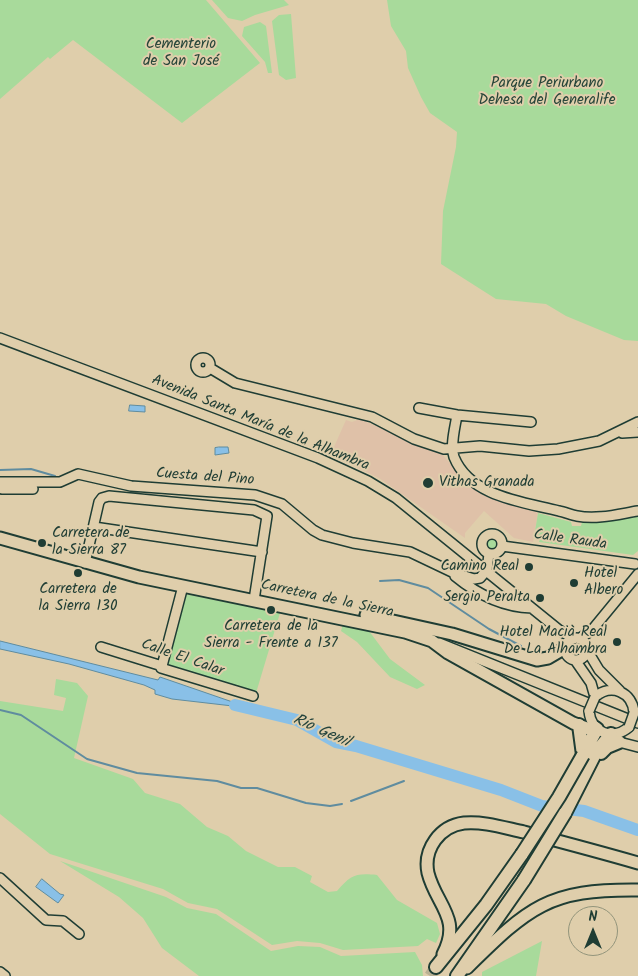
<!DOCTYPE html>
<meta charset="utf-8">
<style>
body{margin:0}
#map{position:relative;width:638px;height:976px;overflow:hidden;background:#dfceab;font-family:Kalam,sans-serif}
canvas{display:block}
.north{position:absolute;left:568px;top:906px;width:50px;height:50px;box-sizing:border-box;background:#dfceab;border:1px solid #92947b;border-radius:50%;rotate:0deg;font-size:14px;font-weight:700;line-height:20px;text-align:center;color:#1f3d34}
.north::after{content:'';display:block;margin:auto;width:18px;height:22px;background:#1f3d34;clip-path:polygon(50% 0,100% 100%,50% 72%,0 100%)}
</style>
<div id="map">
<canvas width="638" height="976"></canvas>
<div class="north">N</div>
</div>
<script>
const context = document.querySelector('canvas').getContext('2d');
context.lineJoin = 'round';
function fillPath(path, color) { context.fillStyle = color; context.fill(path, 'evenodd'); }
function trace(path, color, width, dash) { context.strokeStyle = color; context.lineWidth = width; context.lineCap = dash ? 'butt' : 'round'; context.setLineDash(dash || []); context.stroke(path); }
function label(font, color, halo, rows, align = 'center') {
  context.font = font + ' Kalam,sans-serif'; context.lineWidth = 4; context.setLineDash([]); context.textBaseline = 'middle'; context.strokeStyle = halo; context.fillStyle = color; for (const [text, x, y, turn = 0] of rows) {
    context.save(); context.translate(x, y); context.rotate((+turn || 0) * Math.PI / 180); context.textAlign = isNaN(turn) ? turn : align; if (halo) context.strokeText(text, 0, 0); context.fillText(text, 0, 0); context.restore();
  }
}
fillPath(new Path2D(`
 M 360,419 L 443,455 L 463,479 L 483,494 L 538,513 L 533,542 L 514,538 L 484,511 L 465,533 L 465,538 L 379,478 L 322,451 L 324,447 L 331,449 L 334,447 L 346,420 L 352,422 Z`), '#dfc1a8');
fillPath(new Path2D(`
 M 0,0 L 206,0 L 260,63 L 182,123 L 73,40 L 50,59 L 48,57 L 0,99 Z
 M 212,0 L 284,0 L 289,5 L 255,15 L 242,21 L 228,18 Z
 M 387,0 L 638,0 L 638,341 L 624,340 L 566,316 L 546,304 L 496,299 L 441,264 L 443,211 L 456,147 L 457,132 L 430,113 L 421,97 L 408,68 L 406,51 L 391,26 Z
 M 291,14 L 296,78 L 286,80 L 279,75 L 272,21 L 279,15 Z
 M 260,22 L 266,26 L 272,73 L 268,73 L 265,62 L 242,36 L 244,27 Z
 M 538,513 L 571,522 L 572,526 L 581,526 L 582,522 L 638,517 L 638,551 L 633,555 L 539,542 L 540,538 L 534,537 Z
 M487 544a6 6 0 1 1 12 0a6 6 0 1 1-12 0Z
 M 185,594 L 280,613 L 256,693 L 165,666 Z
 M 343,624 L 369,631 L 390,659 L 425,685 L 417,689 L 390,677 L 357,642 L 341,631 Z
 M 56,679 L 77,683 L 88,696 L 74,758 L 133,779 L 145,793 L 180,804 L 207,827 L 228,836 L 246,851 L 278,867 L 295,867 L 312,876 L 310,882 L 328,892 L 337,891 C 351,875 355,873 377,875 L 397,900 L 437,923 L 440,934 L 436,943 L 427,939 L 418,946 L 343,950 L 320,943 L 297,941 L 272,945 L 217,909 L 188,903 L 163,889 L 50,854 L 0,814 L 0,701 L 63,711 L 66,698 L 54,695 Z
 M 60,861 L 166,897 L 187,908 L 216,914 L 271,951 L 298,946 L 320,947 L 341,956 L 415,952 L 422,965 L 423,976 L 199,976 L 162,948 L 143,918 L 119,897 Z
 M 542,941 L 536,976 L 482,976 L 482,972 Z`), '#a8da9b');
const water = new Path2D(`
 M 130,405 L 145,406 L 145,412 L 129,411 Z
 M 219,447 L 228,447 L 229,453 L 215,455 L 215,448 Z
 M 0,641 L 158,680 L 160,677 L 250,708 L 172,699 L 155,694 L 155,690 L 144,685 L 69,664 L 0,649 Z
 M 42,879 L 60,894 L 64,895 L 58,903 L 36,887 Z`);
fillPath(water, '#89c0e7');
trace(water, '#5f8c9f', 1);
trace(new Path2D(`
 M 0,470 L 31,469 L 55,476
 M 380,581 L 399,580 L 428,588 L 489,629 L 521,646
 M 0,710 L 21,715 L 87,759 L 137,773 L 217,781 L 241,788 L 257,788 L 306,803 L 330,806 L 342,804
 M 351,801 L 404,781`), '#5f8c9f', 2);
trace(new Path2D(`
 M 235,705 L 297,720 L 336,742 L 356,746 L 501,790 L 542,806 L 584,811 L 638,830`), '#89c0e7', 12);
trace(new Path2D(`
 M 430,976 L 436,967`), '#b9b193', 12, [12, 6]);
const minor = new Path2D(`
 M 0,338 L 318,458 L 368,481 L 396,498 L 559,630 L 574,639
 M196 365a7 7 0 1 1 14 0a7 7 0 1 1-14 0Z
 M 210,368 L 235,383 L 372,417 L 414,439 L 444,449 L 480,446 L 529,451 L 558,449 L 599,441 L 638,422
 M 419,408 L 457,415 L 531,422
 M 457,415 C 455,428 450,445 454,457 C 470,497 524,502 559,511 C 565,512 571,515 577,516 C 597,520 619,514 638,511
 M 622,433 L 638,432
 M 0,482 L 60,482 L 78,474 L 131,486 L 255,495 L 282,504 L 313,530 L 322,535 L 353,543 L 410,552 L 452,572 L 474,579 L 480,578 L 487,570 L 489,554
 M 0,486 L 2,489 L 33,489
 M 94,527 L 262,552
 M482 544a10 10 0 1 1 20 0a10 10 0 1 1-20 0Z
 M 502,546 L 635,564
 M 85,563 L 99,502 L 102,498 L 109,496 L 254,510 L 267,516 L 254,600
 M 455,576 C 478,595 502,607 532,608
 M565 649a11 11 0 1 1 22 0a11 11 0 1 1-22 0Z
 M 579,639 L 592,630 L 638,574
 M 439,643 L 638,723
 M 101,647 L 162,666 L 161,668 L 253,696
 M 587,650 L 599,670 L 620,691
 M 575,660 L 591,683 L 595,697 C 611,683 633,692 634,713
 M 162,666 L 183,586
 M 589,711 C 591,733 613,741 629,727
 M 616,739 L 619,742 L 638,747
 M 0,878 L 46,920 L 63,921 L 79,934
 M 0,972 L 5,976`);
const major = new Path2D(`
 M 0,538 L 139,577 L 405,632 L 432,641 L 448,653 L 573,723 L 589,729 L 595,727
 M 366,615 L 452,634 L 537,660 L 548,658 L 565,648
 M 443,954 C 462,918 436,905 428,873 C 423,849 440,826 464,823 C 483,821 505,828 524,832 C 562,842 600,852 638,863
 M 467,968 C 529,907 548,889 638,890`);
const highway = new Path2D(`
 M 579,725 L 583,755
 M 584,752 L 597,729
 M 601,753 L 607,747 L 619,742
 M 565,813 L 596,752 L 611,734
 M 436,967 L 486,905 L 522,854
 M 457,976 L 524,880`);
trace(minor, '#1f3d34', 12);
trace(major, '#1f3d34', 15);
trace(highway, '#1f3d34', 16);
trace(minor, '#dfceab', 9);
trace(major, '#dfceab', 11);
trace(highway, '#dfceab', 12);
const minorBridge = new Path2D(`
 M 589,711 L 595,697
 M 629,727 L 634,713`);
const highwayBridge = new Path2D(`
 M 522,854 L 559,797 L 583,755
 M 524,880 L 565,813`);
trace(minorBridge, '#1f3d34', 12, []);
trace(highwayBridge, '#1f3d34', 16, []);
trace(minorBridge, '#dfceab', 9);
trace(highwayBridge, '#dfceab', 12);
for (const [x, y, r, color] of [
 [428,483,6,"#1f3d34"],
 [42,543,5,"#1f3d34"],
 [529,567,5,"#1f3d34"],
 [78,573,5,"#1f3d34"],
 [574,583,5,"#1f3d34"],
 [540,598,5,"#1f3d34"],
 [271,610,5,"#1f3d34"],
 [617,642,5,"#1f3d34"]
]) { const dot = new Path2D(); dot.arc(x, y, r, 0, 2 * Math.PI); context.fillStyle = color; context.fill(dot); trace(dot, '#dfceab', 2); }
label('15px', '#264539', '#dfceab', [
 ["Cementerio",181,45],
 ["de San José",181,62],
 ["Parque Periurbano",547,84],
 ["Dehesa del Generalife",547,101]
]);
label('15px', '#1f3d34', '#dfceab', [
 ["Avenida Santa María de la Alhambra",260,424,22],
 ["Cuesta del Pino",205,478,4],
 ["Calle Rauda",570,541,8],
 ["Carretera de la Sierra",327,600,12],
 ["Calle El Calar",182,659,19]
]);
label('15px', '#1f3d34', '#dfceab', [
 ["Vithas Granada",439,483],
 ["Carretera de",52,534],
 ["la Sierra 87",52,551],
 ["Camino Real",519,567,"right"],
 ["Hotel",584,574],
 ["Albero",584,591],
 ["Carretera de",78,590,"center"],
 ["la Sierra 130",78,607,"center"],
 ["Sergio Peralta",530,598,"right"],
 ["Carretera de la",271,627,"center"],
 ["Sierra - Frente a 137",271,644,"center"],
 ["Hotel Macià Real",607,633,"right"],
 ["De La Alhambra",607,650,"right"]
], 'left');
label('italic 16px', '#24443d', '#dfceab', [
 ["Río Genil",321,732,24]
]);
</script>
